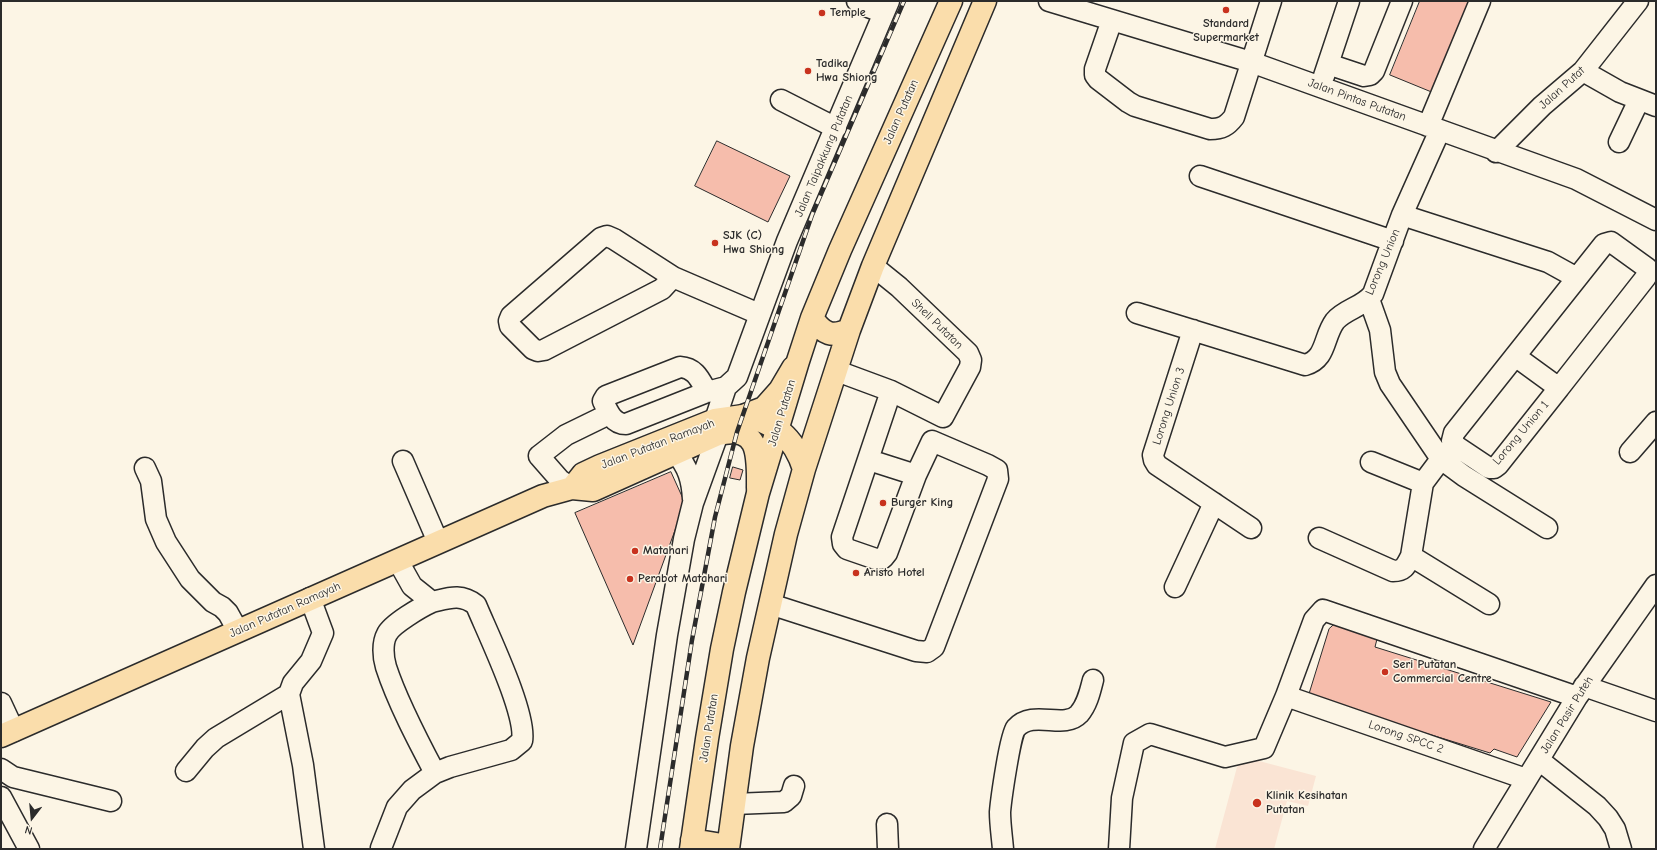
<!DOCTYPE html>
<style>
body{margin:0}
#map{position:relative;width:1657px;height:850px;overflow:hidden;background:#fcf5e5;font-family:"Comic Neue",sans-serif}
canvas{display:block}
.frame{position:absolute;inset:0;border:2px solid #2b2b2b;pointer-events:none}
.north{position:absolute;left:12px;top:798px;width:40px;height:40px;-webkit-text-stroke:3px #fcf5e5;paint-order:stroke;rotate:196deg;font-size:11px;font-weight:700;line-height:16px;text-align:center;color:#2b2b2b}
.north::after{content:'';display:block;margin:auto;width:14px;height:18px;background:#2b2b2b;clip-path:polygon(50% 0,100% 100%,50% 72%,0 100%)}
</style>
<div id="map">
<canvas width="1657" height="850"></canvas>
<div class="frame"></div>
<div class="north">N</div>
</div>
<script>
const context = document.querySelector('canvas').getContext('2d');
context.lineJoin = 'round';
function fillPath(path, color) { context.fillStyle = color; context.fill(path, 'evenodd'); }
function trace(path, color, width, dash) { context.strokeStyle = color; context.lineWidth = width; context.lineCap = dash ? 'butt' : 'round'; context.setLineDash(dash || []); context.stroke(path); }
function label(font, color, halo, rows, align = 'center') {
  context.font = font + ' "Comic Neue",sans-serif'; context.lineWidth = 3; context.setLineDash([]); context.textBaseline = 'middle'; context.strokeStyle = halo; context.fillStyle = color; for (const [text, x, y, turn = 0] of rows) {
    context.save(); context.translate(x, y); context.rotate((+turn || 0) * Math.PI / 180); context.textAlign = isNaN(turn) ? turn : align; if (halo) context.strokeText(text, 0, 0); context.fillText(text, 0, 0); context.restore();
  }
}
fillPath(new Path2D(`
 M 1240,756 L 1316,776 L 1308,806 L 1287,801 L 1274,849 L 1215,849 Z`), '#fae4d4');
const building = new Path2D(`
 M 1420,1 L 1471,1 L 1434,93 L 1390,75 Z
 M 717,141 L 790,176 L 768,222 L 695,186 Z
 M 733,467 L 743,470 L 740,480 L 730,478 Z
 M 671,472 L 685,503 L 633,645 L 575,513 Z
 M 1337,622 L 1378,635 L 1375,647 L 1551,702 L 1517,757 L 1494,749 L 1490,753 L 1308,697 L 1329,629 Z`);
fillPath(building, '#f6bdac');
trace(building, '#2b2b2b', 1);
const minor = new Path2D(`
 M 857,1 L 860,4 L 884,13
 M 1049,1 L 1251,62 L 1576,179 L 1656,220
 M 1112,20 L 1095,69 L 1095,75 L 1098,79 L 1128,102 L 1135,106 L 1210,129 C 1222,129 1227,126 1234,117 L 1271,1
 M 1328,64 L 1364,76 L 1370,75 L 1374,71 L 1402,1
 M 1583,71 L 1620,92 L 1656,106
 M 1324,76 L 1349,1
 M 781,100 L 836,128
 M 1428,126 L 1480,1
 M 1619,142 L 1639,100
 M 1496,152 L 1542,106 L 1583,71 L 1638,1
 M 1200,176 L 1393,241
 M 1402,215 L 1548,262 L 1577,278
 M 673,277 L 662,289 L 544,350 L 538,351 L 533,349 L 510,326 L 509,321 L 511,316 L 601,238 L 607,236 L 614,239 L 673,277 L 759,314
 M 1369,299 L 1380,330 L 1385,372 L 1390,384 L 1441,459 L 1464,476 L 1547,528
 M 1137,313 L 1305,365 C 1327,359 1323,337 1335,321 C 1345,309 1363,307 1373,294 L 1402,215 L 1440,130
 M 1193,330 L 1153,455 L 1154,460 L 1157,465 L 1251,528
 M 1515,356 L 1559,388 L 1498,465 L 1494,468 L 1489,468 L 1453,444 L 1452,441 L 1454,433 C 1504,370 1554,307 1604,244 L 1611,242 L 1647,268 L 1646,277 L 1559,388
 M 837,371 L 891,391 L 943,417 L 970,367 L 971,360 L 968,353 L 899,287 L 873,266
 M 707,392 C 700,380 696,368 680,367 L 606,396 L 603,401 C 608,412 613,424 626,424 L 707,392 L 726,387
 M 715,420 L 726,387 L 737,377 L 787,241 L 889,1
 M 1630,452 L 1656,422
 M 676,453 C 688,467 692,480 693,499
 M 539,456 L 566,435 L 609,414
 M 539,456 L 560,480 L 572,488
 M 1441,459 L 1423,483 L 1411,556 L 1489,604
 M 869,460 L 916,475
 M 403,461 L 438,542
 M 1371,462 L 1423,483
 M 145,468 L 151,481 L 156,519 L 166,542 L 190,579 L 213,602 L 222,607 L 228,613 L 238,631
 M 1319,538 L 1393,571 C 1404,571 1406,566 1411,556
 M 1175,587 L 1214,503
 M 310,598 L 323,633 L 311,661 L 293,683 L 289,694 L 303,765 L 314,849
 M 432,602 C 421,607 392,624 387,634 C 382,643 383,657 386,667 C 397,701 418,741 435,773
 M 770,604 L 916,651 L 927,652 L 934,647 L 998,479 L 997,470 L 988,465 L 932,441 L 916,475 L 887,553 L 883,558 L 876,559 L 847,549 L 843,544 L 842,537 L 891,391
 M 1584,686 L 1656,711
 M 1286,696 L 1526,779
 M 1,703 L 14,731
 M 1539,760 L 1597,806 L 1608,818 L 1615,829 L 1621,849
 M 1,769 L 13,777 L 111,801
 M 186,771 L 205,748 L 216,738 L 289,694
 M 1,797 L 29,849
 M 734,804 L 784,802 L 791,796 L 794,786
 M 887,824 L 888,849
 M 381,848 L 397,807 L 412,790 L 435,773 L 450,767 L 511,750 L 522,741 C 527,714 488,634 476,605 C 461,593 449,598 432,602 L 412,586 L 398,561
 M 636,849 L 667,635 L 684,539 L 693,503 L 718,434
 M 1003,849 C 1002,837 1000,824 1000,812 C 1001,800 1010,735 1016,728 C 1033,709 1064,730 1079,714 C 1087,705 1090,692 1093,680
 M 1119,849 L 1122,798 L 1134,743 L 1150,734 L 1225,757 L 1264,748 L 1286,696 L 1314,620 L 1323,610 L 1577,697
 M 1484,849 L 1577,697 L 1656,585`);
const major = new Path2D(`
 M 572,488 L 583,474 L 600,466 L 715,420 L 743,416 L 764,408 L 780,390 L 793,368
 M 1,736 L 543,496 L 572,488 L 593,490 L 718,434 C 761,424 758,457 758,488`);
const highway = new Path2D(`
 M 812,318 C 824,335 832,337 849,330
 M 743,416 C 775,422 794,437 804,469
 M 692,840 L 728,846
 M 691,849 L 707,739 L 722,649 L 734,592 L 758,493 L 798,361 L 812,318 L 840,250 L 951,1
 M 728,849 L 742,746 L 758,658 L 786,534 L 804,469 L 849,330 L 873,266 L 985,1`);
trace(minor, '#2b2b2b', 23);
trace(major, '#2b2b2b', 25);
trace(highway, '#2b2b2b', 25);
trace(minor, '#fcf5e5', 20);
trace(major, '#faddab', 22);
trace(highway, '#faddab', 22);
const rail = new Path2D(`
 M 660,849 L 692,640 L 715,517 L 737,432 L 812,215 L 904,1`);
trace(rail, '#2b2b2b', 4.5);
trace(rail, '#fcf5e5', 3, [9]);
for (const [x, y, r, color] of [
 [1226,10,4,"#c8321e"],
 [822,13,4,"#c8321e"],
 [808,71,4,"#c8321e"],
 [715,243,4,"#c8321e"],
 [883,503,4,"#c8321e"],
 [635,551,4,"#c8321e"],
 [856,573,4,"#c8321e"],
 [630,579,4,"#c8321e"],
 [1385,672,4,"#c8321e"],
 [1257,803,5,"#c8321e"]
]) { const dot = new Path2D(); dot.arc(x, y, r, 0, 2 * Math.PI); context.fillStyle = color; context.fill(dot); trace(dot, '#fcf5e5', 1.5); }
label('bold 12px', '#2b2b2b', '#fcf5e5', [
 ["Temple",830,13],
 ["Standard",1226,24,"center"],
 ["Supermarket",1226,38,"center"],
 ["Tadika",816,64],
 ["Hwa Shiong",816,78],
 ["SJK (C)",723,236],
 ["Hwa Shiong",723,250],
 ["Burger King",891,503],
 ["Matahari",643,551],
 ["Aristo Hotel",864,573],
 ["Perabot Matahari",638,579],
 ["Seri Putatan",1393,665],
 ["Commercial Centre",1393,679],
 ["Klinik Kesihatan",1266,796],
 ["Putatan",1266,810]
], 'left');
label('12px', '#2b2b2b', '#fcf5e5', [
 ["Jalan Putat",1562,88,-42],
 ["Jalan Pintas Putatan",1357,100,20],
 ["Jalan Putatan",901,112,-66],
 ["Jalan Taipakkung Putatan",824,156,-67],
 ["Lorong Union",1383,262,-67],
 ["Shell Putatan",937,324,44],
 ["Lorong Union 3",1169,406,-72],
 ["Jalan Putatan",782,413,-73],
 ["Lorong Union 1",1521,433,-50],
 ["Jalan Putatan Ramayah",658,444,-21],
 ["Jalan Putatan Ramayah",285,610,-24],
 ["Jalan Pasir Puteh",1567,715,-58],
 ["Jalan Putatan",709,728,-81],
 ["Lorong SPCC 2",1406,737,19]
]);
</script>
